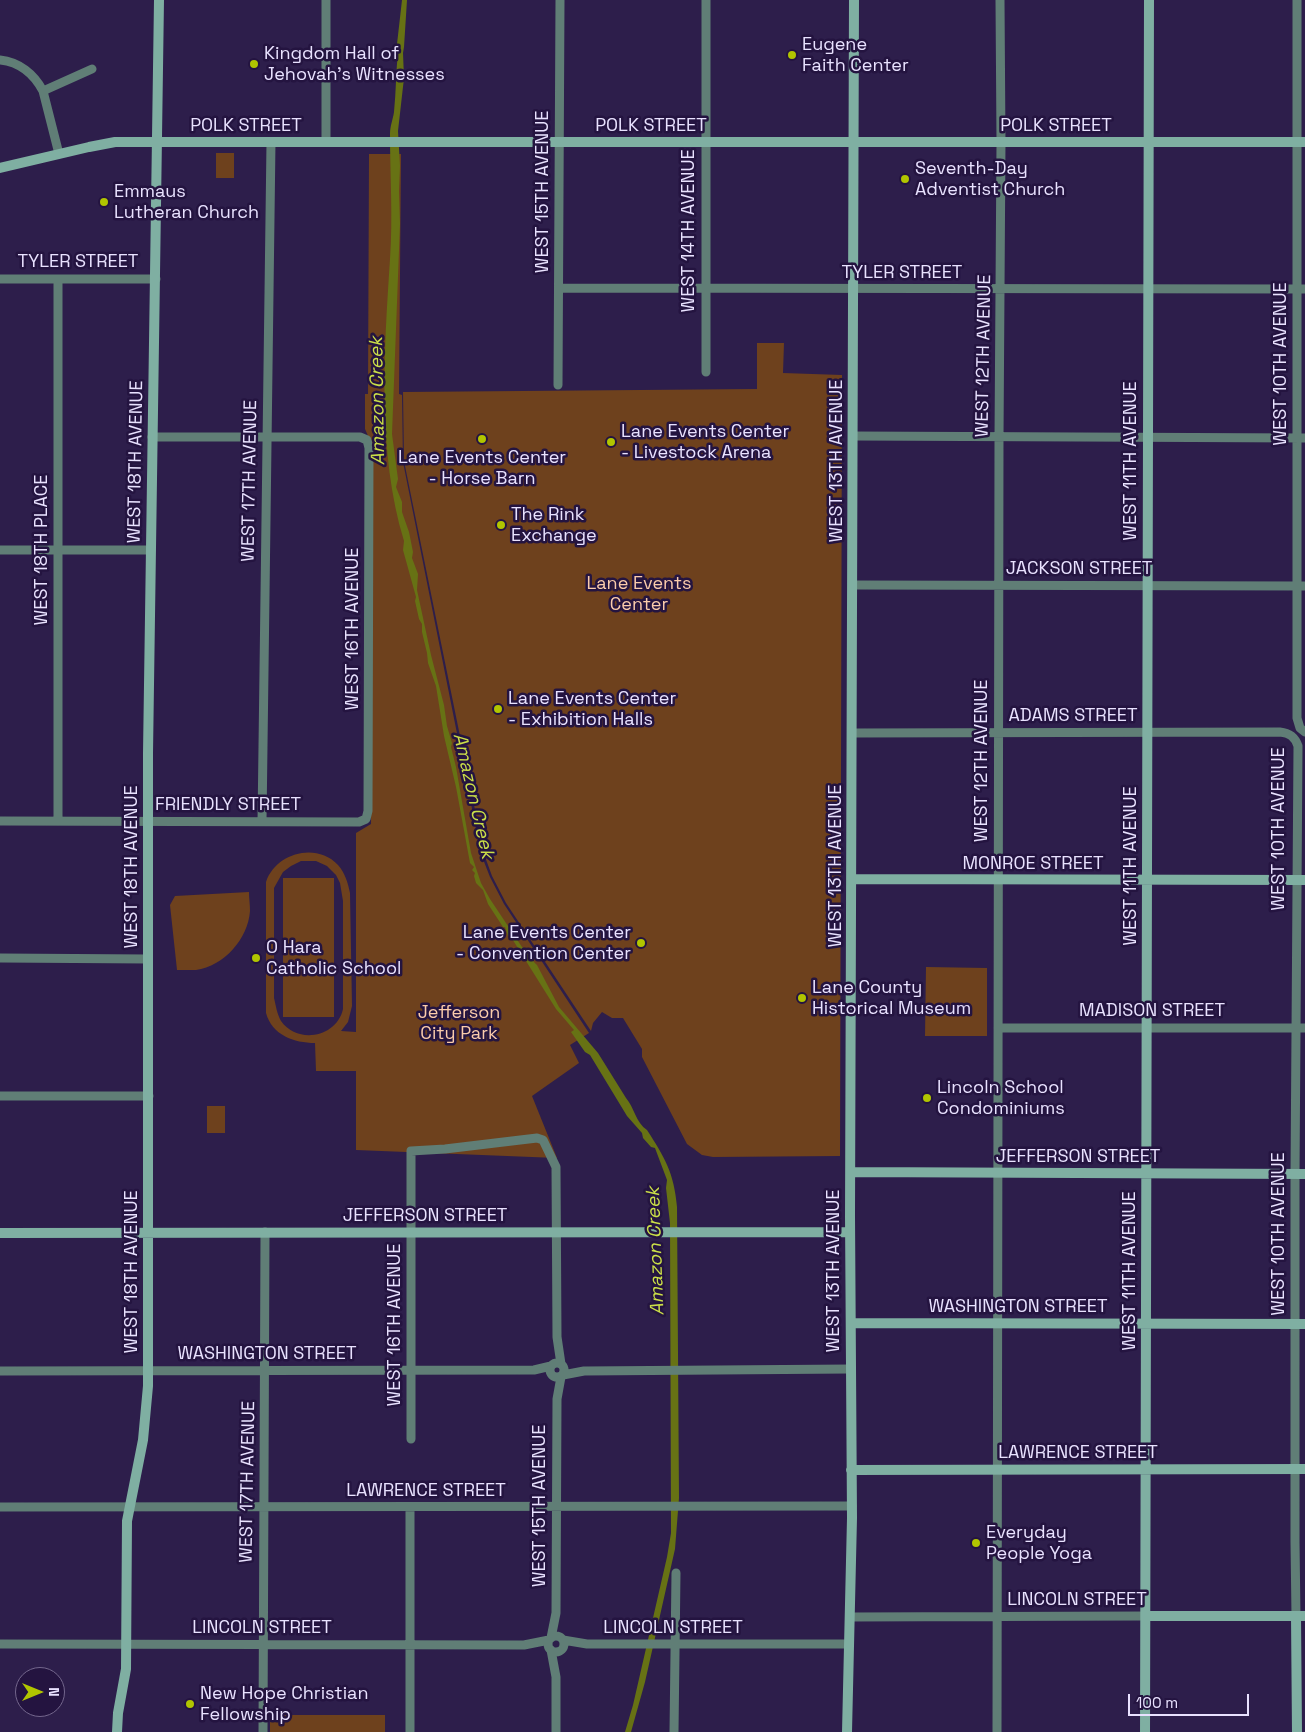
<!DOCTYPE html>
<style>
body{margin:0}
#map{position:relative;width:1305px;height:1732px;overflow:hidden;background:#2d1e4b;font-family:"Space Grotesk",sans-serif}
canvas{display:block}
.north{position:absolute;left:15px;top:1667px;width:50px;height:50px;box-sizing:border-box;background:#241440;border:1px solid #73668c;border-radius:50%;rotate:90deg;font-size:14px;font-weight:700;line-height:20px;text-align:center;color:#e9e2ff}
.north::after{content:'';display:block;margin:auto;width:18px;height:22px;background:#b1c500;clip-path:polygon(50% 0,100% 100%,50% 72%,0 100%)}
.scale{position:absolute;left:1128px;top:1694px;width:121px;height:22px;box-sizing:border-box;border:2px solid #e9e2ff;border-top:0;padding-left:6px;font-size:15px;line-height:18px;white-space:nowrap;color:#e9e2ff;-webkit-text-stroke:4px #241440;paint-order:stroke}
</style>
<div id="map">
<canvas width="1305" height="1732"></canvas>
<div class="north">N</div>
<div class="scale">100 m</div>
</div>
<script>
const context = document.querySelector('canvas').getContext('2d');
context.lineJoin = 'round';
function fillPath(path, color) { context.fillStyle = color; context.fill(path, 'evenodd'); }
function trace(path, color, width, dash) { context.strokeStyle = color; context.lineWidth = width; context.lineCap = dash ? 'butt' : 'round'; context.setLineDash(dash || []); context.stroke(path); }
function label(font, color, halo, rows, align = 'center') {
  context.font = font + ' "Space Grotesk",sans-serif'; context.lineWidth = 5; context.setLineDash([]); context.textBaseline = 'middle'; context.strokeStyle = halo; context.fillStyle = color; for (const [text, x, y, turn = 0] of rows) {
    context.save(); context.translate(x, y); context.rotate((+turn || 0) * Math.PI / 180); context.textAlign = isNaN(turn) ? turn : align; if (halo) context.strokeText(text, 0, 0); context.fillText(text, 0, 0); context.restore();
  }
}
fillPath(new Path2D(`
 M 216,153 L 234,153 L 234,178 L 216,178 Z
 M 369,154 L 401,154 L 399,394 L 402,395 L 403,462 L 481,854 L 490,877 L 504,904 L 589,1033 L 570,1045 L 579,1063 L 532,1096 L 557,1158 L 356,1150 L 356,1071 L 316,1071 L 315,1043 C 294,1043 272,1035 266,1013 L 266,882 C 276,853 316,842 338,865 C 345,873 348,883 350,893 L 352,1006 L 348,1022 L 341,1031 L 356,1032 L 356,833 L 371,824 L 372,445 L 365,429 L 365,394 L 368,394 ZM 301,861 L 316,861 L 327,866 L 336,875 L 340,883 L 343,901 L 343,1009 C 337,1037 298,1045 281,1021 C 277,1014 276,1006 274,998 L 274,888 L 283,872 L 291,866 Z
 M 757,343 L 784,343 L 783,373 L 842,375 L 840,1156 L 713,1157 L 702,1155 L 687,1144 L 642,1057 L 642,1049 L 623,1018 L 612,1018 L 602,1012 L 593,1023 L 591,1031 L 506,903 L 492,876 L 484,854 L 404,461 L 403,392 L 757,389 Z
 M 283,878 L 334,878 L 334,1017 L 283,1017 Z
 M 249,892 C 249,898 250,905 250,911 C 248,939 224,966 196,970 C 190,970 183,970 177,970 L 170,905 L 175,896 Z
 M 926,967 L 987,968 L 987,1036 L 925,1036 Z
 M 207,1106 L 225,1106 L 225,1133 L 207,1133 Z
 M 270,1715 L 385,1715 L 385,1732 L 270,1732 Z`), '#6e411d');
fillPath(new Path2D(`
 M 402,0 L 407,0 L 404,47 L 403,53 L 404,78 L 398,131 L 400,166 L 399,191 L 400,224 L 392,434 L 398,479 L 396,487 L 402,502 L 402,512 L 409,532 L 413,552 L 412,558 L 418,574 L 417,590 L 431,655 L 444,705 L 447,726 L 452,743 L 451,747 L 456,767 L 471,853 L 481,883 L 490,899 L 522,947 C 529,952 531,960 537,965 L 559,1007 L 598,1053 L 626,1098 C 634,1107 636,1123 647,1130 C 665,1158 674,1173 677,1207 L 679,1498 L 675,1549 L 645,1682 L 631,1732 L 625,1732 L 633,1705 L 667,1557 L 671,1533 L 670,1223 L 666,1188 L 667,1180 L 655,1148 L 651,1147 L 643,1138 L 642,1133 L 627,1116 L 590,1055 L 585,1052 L 571,1032 L 574,1030 L 556,1009 L 511,937 L 508,936 L 505,927 L 503,927 L 488,904 L 483,890 L 476,883 L 474,876 L 475,873 L 472,870 L 474,867 L 470,863 L 456,787 L 444,736 L 436,686 L 428,663 L 427,653 L 422,632 L 422,624 L 419,619 L 415,601 L 416,597 L 403,550 L 404,541 C 377,451 384,352 390,259 C 393,217 390,176 390,134 C 390,126 393,119 394,112 C 396,92 396,71 398,51 L 397,44 Z`), '#677214');
trace(new Path2D(`
 M 326,0 L 326,142
 M 1297,0 L 1297,718 L 1300,728 L 1305,732
 M 0,60 C 19,62 34,74 43,91 L 59,154
 M 43,91 L 92,69
 M 0,279 L 156,279
 M 58,279 L 58,821
 M 559,288 L 1305,289
 M 706,372 L 706,0
 M 558,385 L 560,0
 M 853,436 L 1305,438
 M 0,550 L 151,550
 M 853,585 L 1305,586
 M 853,733 L 1280,732 C 1290,733 1295,737 1298,746 L 1295,1174 L 1295,1542 L 1296,1616
 M 0,821 L 359,822 L 366,819 L 368,811 L 369,448 L 367,440 L 360,437 L 152,437
 M 262,821 L 271,142
 M 0,958 L 148,959
 M 998,1028 L 1305,1028
 M 0,1096 L 149,1096
 M550 1370a7 7 0 1 1 14 0a7 7 0 1 1-14 0Z
 M 0,1371 L 534,1370 L 551,1366
 M 563,1375 L 584,1371 L 850,1369
 M 411,1439 L 411,1151 L 445,1149 L 537,1138 L 543,1140 L 556,1167 L 557,1337 L 561,1364
 M 0,1507 L 852,1506
 M 410,1507 L 410,1732
 M 850,1617 L 1146,1616
 M548 1644a8 8 0 1 1 16 0a8 8 0 1 1-16 0Z
 M 551,1638 L 556,1613 L 557,1399 L 561,1377
 M 563,1640 L 587,1644 L 849,1644
 M 0,1644 L 524,1645 L 549,1640
 M 551,1650 L 556,1677 L 556,1732
 M 263,1732 L 265,1232
 M 674,1732 L 676,1573
 M 997,1732 L 999,438 L 1001,142 L 1000,0`), '#607e76', 9);
trace(new Path2D(`
 M 0,168 L 89,147 L 115,142 L 1305,142
 M 852,879 L 1305,880
 M 851,1172 L 1305,1174
 M 0,1233 L 850,1232
 M 851,1323 L 1305,1324
 M 851,1470 L 1305,1469
 M 1146,1616 L 1305,1616
 M 1296,1616 L 1297,1732
 M 117,1732 L 118,1713 L 126,1669 L 127,1521 L 143,1440 L 148,1386 L 148,753 L 159,0
 M 847,1732 L 852,1518 L 850,1216 L 854,0
 M 1145,1732 L 1149,0`), '#7fafa2', 10);
for (const [x, y, r, color] of [
 [792,55,5,"#b1c500"],
 [254,64,5,"#b1c500"],
 [905,179,5,"#b1c500"],
 [104,202,5,"#b1c500"],
 [482,439,5,"#b1c500"],
 [611,442,5,"#b1c500"],
 [501,525,5,"#b1c500"],
 [498,709,5,"#b1c500"],
 [641,943,5,"#b1c500"],
 [256,958,5,"#b1c500"],
 [802,998,5,"#b1c500"],
 [927,1098,5,"#b1c500"],
 [976,1543,5,"#b1c500"],
 [190,1704,5,"#b1c500"]
]) { const dot = new Path2D(); dot.arc(x, y, r, 0, 2 * Math.PI); context.fillStyle = color; context.fill(dot); trace(dot, '#241440', 2); }
label('18px', '#e9e2ff', '#241440', [
 ["Eugene",802,45],
 ["Faith Center",802,66],
 ["Kingdom Hall of",264,54],
 ["Jehovah's Witnesses",264,75],
 ["Seventh-Day",915,169],
 ["Adventist Church",915,190],
 ["Emmaus",114,192],
 ["Lutheran Church",114,213],
 ["Lane Events Center",621,432],
 ["- Livestock Arena",621,453],
 ["Lane Events Center",482,458,"center"],
 ["- Horse Barn",482,479,"center"],
 ["The Rink",511,515],
 ["Exchange",511,536],
 ["Lane Events Center",508,699],
 ["- Exhibition Halls",508,720],
 ["Lane Events Center",631,933,"right"],
 ["- Convention Center",631,954,"right"],
 ["O Hara",266,948],
 ["Catholic School",266,969],
 ["Lane County",812,988],
 ["Historical Museum",812,1009],
 ["Lincoln School",937,1088],
 ["Condominiums",937,1109],
 ["Everyday",986,1533],
 ["People Yoga",986,1554],
 ["New Hope Christian",200,1694],
 ["Fellowship",200,1715]
], 'left');
label('18px', '#e9e2ff', '#241440', [
 ["POLK STREET",246,126],
 ["POLK STREET",651,126],
 ["POLK STREET",1056,126],
 ["WEST 15TH AVENUE",543,192,-90],
 ["WEST 14TH AVENUE",689,231,-90],
 ["TYLER STREET",78,262],
 ["TYLER STREET",902,273],
 ["WEST 12TH AVENUE",984,356,-89],
 ["WEST 10TH AVENUE",1281,364,-90],
 ["WEST 13TH AVENUE",837,461,-90],
 ["WEST 11TH AVENUE",1131,461,-90],
 ["WEST 18TH AVENUE",136,462,-89],
 ["WEST 17TH AVENUE",250,481,-89],
 ["WEST 18TH PLACE",42,550,-90],
 ["JACKSON STREET",1079,569],
 ["WEST 16TH AVENUE",353,629,-90],
 ["ADAMS STREET",1073,716],
 ["WEST 12TH AVENUE",982,761,-90],
 ["FRIENDLY STREET",228,805],
 ["WEST 10TH AVENUE",1279,829,-90],
 ["MONROE STREET",1033,864],
 ["WEST 13TH AVENUE",836,866,-90],
 ["WEST 11TH AVENUE",1131,866,-90],
 ["WEST 18TH AVENUE",132,867,-90],
 ["MADISON STREET",1152,1011],
 ["JEFFERSON STREET",1078,1157],
 ["JEFFERSON STREET",425,1216],
 ["WEST 10TH AVENUE",1279,1234,-90],
 ["WEST 13TH AVENUE",834,1271,-90],
 ["WEST 11TH AVENUE",1130,1271,-90],
 ["WEST 18TH AVENUE",132,1272,-90],
 ["WASHINGTON STREET",1018,1307],
 ["WEST 16TH AVENUE",395,1325,-90],
 ["WASHINGTON STREET",267,1354],
 ["LAWRENCE STREET",1078,1453],
 ["WEST 17TH AVENUE",248,1482,-89],
 ["LAWRENCE STREET",426,1491],
 ["WEST 15TH AVENUE",540,1506,-90],
 ["LINCOLN STREET",1077,1600],
 ["LINCOLN STREET",262,1628],
 ["LINCOLN STREET",673,1628]
]);
label('18px', '#fbccab', '#241440', [
 ["Lane Events",639,584],
 ["Center",639,605],
 ["Jefferson",459,1013],
 ["City Park",459,1034]
]);
label('italic 19px', '#cbdf48', '#241440', [
 ["Amazon Creek",378,401,-91],
 ["Amazon Creek",473,796,77],
 ["Amazon Creek",656,1251,-92]
]);
</script>
